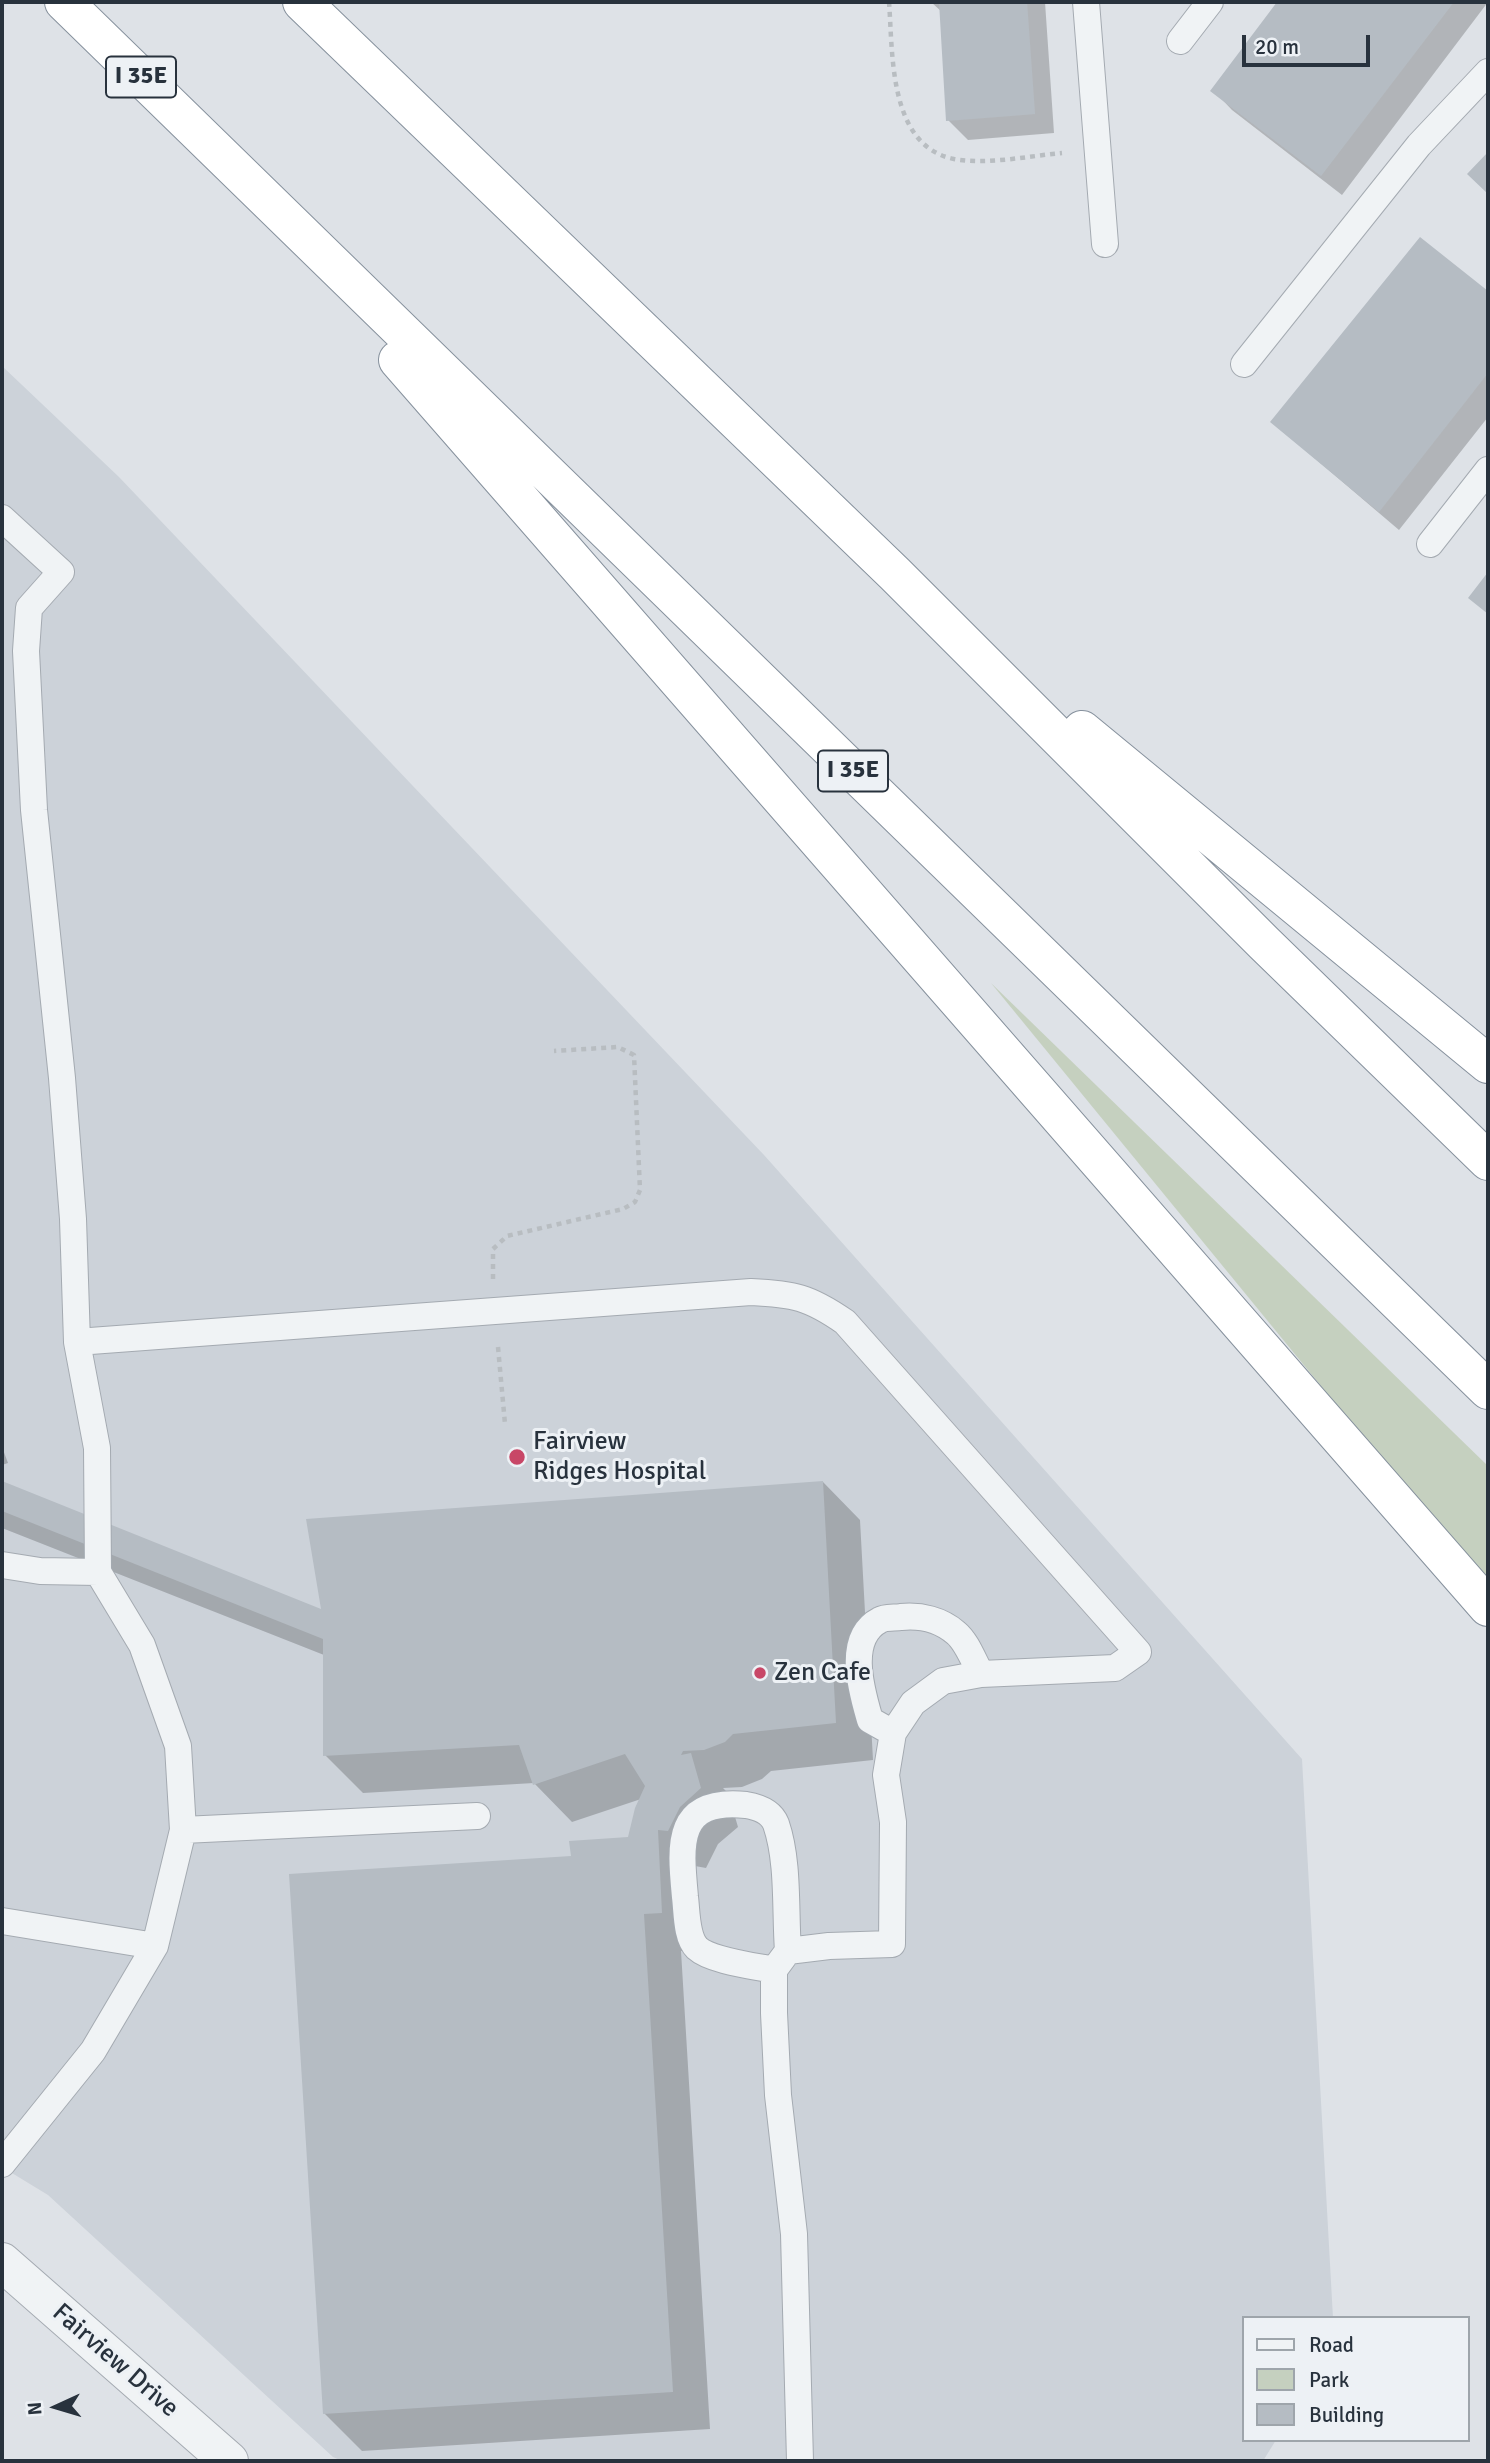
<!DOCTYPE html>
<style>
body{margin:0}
#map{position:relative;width:1490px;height:2463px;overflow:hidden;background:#dee2e7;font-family:Signika,sans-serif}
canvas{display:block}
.frame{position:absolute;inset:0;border:4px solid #28323d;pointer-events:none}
.legend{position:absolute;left:1242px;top:2316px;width:228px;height:126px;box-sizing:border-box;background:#edf1f5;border:2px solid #9ea5ab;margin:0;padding:9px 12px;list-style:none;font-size:21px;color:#28323d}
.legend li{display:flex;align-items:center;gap:14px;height:35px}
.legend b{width:35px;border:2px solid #9ea5ab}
.north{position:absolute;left:21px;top:2372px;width:70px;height:70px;-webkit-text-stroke:5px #edf1f5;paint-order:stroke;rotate:266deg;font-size:19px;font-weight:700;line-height:28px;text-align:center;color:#28323d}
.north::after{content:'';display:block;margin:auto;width:24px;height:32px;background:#28323d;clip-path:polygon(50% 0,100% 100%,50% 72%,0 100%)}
.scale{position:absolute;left:1242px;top:35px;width:128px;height:32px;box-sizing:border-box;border:4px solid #28323d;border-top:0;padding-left:9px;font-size:21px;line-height:24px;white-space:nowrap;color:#28323d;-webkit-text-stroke:5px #edf1f5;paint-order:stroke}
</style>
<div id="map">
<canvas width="1490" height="2463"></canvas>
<div class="frame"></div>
<ul class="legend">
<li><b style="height:9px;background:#f0f3f5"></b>Road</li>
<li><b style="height:19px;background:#c5d0bf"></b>Park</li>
<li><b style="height:19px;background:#b5bcc3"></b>Building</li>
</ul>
<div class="north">N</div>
<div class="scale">20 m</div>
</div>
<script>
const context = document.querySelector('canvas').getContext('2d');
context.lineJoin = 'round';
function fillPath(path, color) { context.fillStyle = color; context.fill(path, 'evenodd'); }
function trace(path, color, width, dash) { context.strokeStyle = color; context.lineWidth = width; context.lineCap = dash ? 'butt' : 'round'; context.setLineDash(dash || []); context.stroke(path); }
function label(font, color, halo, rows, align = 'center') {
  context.font = font + ' Signika,sans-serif'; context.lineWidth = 6; context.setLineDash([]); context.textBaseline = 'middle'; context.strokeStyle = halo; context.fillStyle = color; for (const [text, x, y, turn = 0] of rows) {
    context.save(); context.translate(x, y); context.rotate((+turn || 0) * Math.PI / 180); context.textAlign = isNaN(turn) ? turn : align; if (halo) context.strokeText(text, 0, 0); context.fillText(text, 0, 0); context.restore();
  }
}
fillPath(new Path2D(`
 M 2,366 L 119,477 L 764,1155 L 1302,1759 L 1333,2318 L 1243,2318 L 1243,2440 L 1276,2440 L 1263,2461 L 342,2461 L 333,2457 L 48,2195 L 2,2167 Z`), '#ccd2d9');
fillPath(new Path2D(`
 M 991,983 L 1488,1466 L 1488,1590 Z`), '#c5d0bf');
fillPath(new Path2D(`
 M 931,2 L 1045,2 L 1054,133 L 968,140 L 948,120 L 942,12 Z
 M 1279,2 L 1488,2 L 1342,195 L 1232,110 L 1213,90 Z
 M 1421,239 L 1488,293 L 1488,417 L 1399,530 L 1272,422 Z
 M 2,1447 L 8,1463 L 2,1465 Z
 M 823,1482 L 860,1520 L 873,1760 L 771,1771 L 762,1779 L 742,1787 L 723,1788 L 728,1793 L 738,1827 L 718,1844 L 706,1868 L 695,1866 L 699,1950 L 681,1951 L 710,2429 L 362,2451 L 324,2413 L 572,1858 L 629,1839 L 641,1799 L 572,1822 L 534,1783 L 363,1793 L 325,1755 L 324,1655 L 2,1528 L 2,1483 L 323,1612 Z`), '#0003');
fillPath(new Path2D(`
 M 939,2 L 1027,2 L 1035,114 L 946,121 Z
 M 1277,2 L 1454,2 L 1321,176 L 1210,91 Z
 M 1488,152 L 1488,194 L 1467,174 Z
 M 1420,237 L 1488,291 L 1488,373 L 1379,512 L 1270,422 Z
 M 1488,572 L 1488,614 L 1468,598 Z
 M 2,1481 L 321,1609 L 306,1519 L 823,1481 L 836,1723 L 733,1734 L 725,1742 L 704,1750 L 683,1751 L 681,1755 L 691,1753 L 701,1788 L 680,1807 L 668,1831 L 658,1830 L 662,1913 L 644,1914 L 673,2392 L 323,2414 L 289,1874 L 571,1856 L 569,1841 L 628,1837 L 635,1808 L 645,1786 L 625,1754 L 533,1785 L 519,1745 L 323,1756 L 323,1639 L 2,1511 Z`), '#b5bcc3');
const service = new Path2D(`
 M 1086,2 L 1105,244
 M 1180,41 L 1210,2
 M 1244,364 L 1419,145 L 1488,72
 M 2,518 L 61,572 L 29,608 L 26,651 L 34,810 L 62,1078 L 73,1219 L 77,1342 L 97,1448 L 98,1572 L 142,1645 L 178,1746 L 183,1830 L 155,1946 L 93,2051 L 2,2164
 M 1430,544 L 1488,470
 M 77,1342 L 751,1292 C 794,1294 809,1297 845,1322 L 1138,1652 L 1115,1668 L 981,1674 L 943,1681 L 913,1703 L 893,1733 L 886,1775 L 893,1822 L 892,1944 L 829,1946 L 788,1951 L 774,1970 L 774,2013 L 778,2095 L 794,2234 L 800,2461
 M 2,1565 L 40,1571 L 98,1572
 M 893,1733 L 870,1720 C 862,1692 845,1638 880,1620 C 885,1617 895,1618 901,1617 C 921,1615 941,1620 956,1633 C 967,1642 974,1662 981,1674
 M 183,1830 L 477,1816
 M 2,1921 L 155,1946
 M 774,1970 C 755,1966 711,1961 697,1948 C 686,1937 687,1913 685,1897 C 680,1844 675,1798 746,1805 C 758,1807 771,1811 776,1824 C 789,1862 785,1911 788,1951`);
const tertiary = new Path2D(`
 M 2,2262 L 229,2461`);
const motorway = new Path2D(`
 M 64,2 L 1488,1390
 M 302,2 L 895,574 L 1264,943 L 1488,1161
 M 398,360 L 1488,1607
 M 1082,730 L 1488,1064`);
trace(service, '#a4aab1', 28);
trace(tertiary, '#a4aab1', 40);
trace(motorway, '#86919d', 40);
trace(new Path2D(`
 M 889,2 C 893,53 888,146 954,159 C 988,165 1028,156 1062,153
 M 493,1279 L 493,1249 L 507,1236 L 623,1209 L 635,1202 L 640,1190 L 634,1055 L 618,1047 L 554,1051
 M 498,1347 L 505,1424`), '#b8bdc1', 4.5, [5, 5]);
trace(service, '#f0f3f5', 26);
trace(tertiary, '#f0f3f5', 38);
trace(motorway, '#fff', 38);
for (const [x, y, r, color] of [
 [517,1457,9,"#c84767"],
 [760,1673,7,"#c84767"]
]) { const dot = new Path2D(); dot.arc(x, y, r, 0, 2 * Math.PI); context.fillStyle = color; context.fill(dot); trace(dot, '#edf1f5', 2.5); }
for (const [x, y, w] of [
 [141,77,70],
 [853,771,70]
]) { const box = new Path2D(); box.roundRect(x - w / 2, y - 20.5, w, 41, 5); context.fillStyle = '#edf1f5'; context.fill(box); trace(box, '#28323d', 2); }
label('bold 24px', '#28323d', null, [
 ["I 35E",141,77],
 ["I 35E",853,771]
]);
label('26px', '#28323d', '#edf1f5', [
 ["Fairview",533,1442],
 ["Ridges Hospital",533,1472],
 ["Zen Cafe",774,1673]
], 'left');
label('26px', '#28323d', '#edf1f5', [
 ["Fairview Drive",115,2361,41]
]);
</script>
